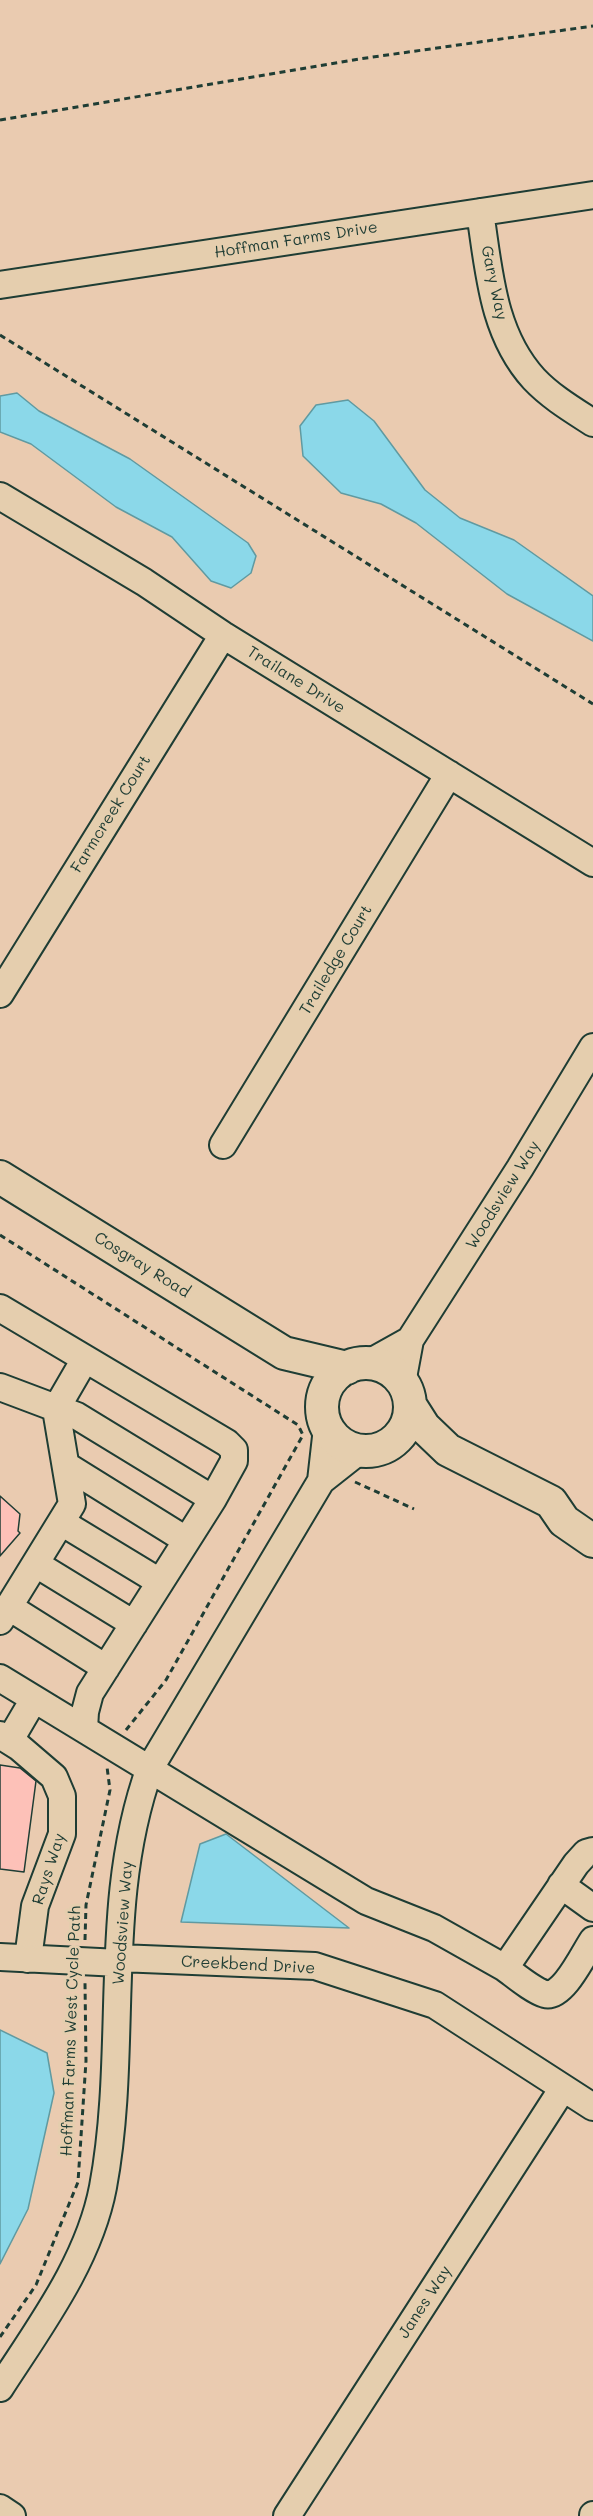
<!DOCTYPE html>
<style>
body{margin:0}
canvas{display:block;background:#eacbb0}
</style>
<canvas width="593" height="2516"></canvas>
<script>
const context = document.querySelector('canvas').getContext('2d');
context.lineJoin = 'round';
function fillPath(path, color) { context.fillStyle = color; context.fill(path, 'evenodd'); }
function trace(path, color, width, dash) { context.strokeStyle = color; context.lineWidth = width; context.lineCap = dash ? 'butt' : 'round'; context.setLineDash(dash || []); context.stroke(path); }
function label(font, color, halo, rows, align = 'center') {
  context.font = font + ' Mali,sans-serif'; context.lineWidth = 6; context.setLineDash([]); context.textBaseline = 'middle'; context.strokeStyle = halo; context.fillStyle = color; for (const [text, x, y, turn = 0] of rows) {
    context.save(); context.translate(x, y); context.rotate((+turn || 0) * Math.PI / 180); context.textAlign = isNaN(turn) ? turn : align; if (halo) context.strokeText(text, 0, 0); context.fillText(text, 0, 0); context.restore();
  }
}
const water = new Path2D(`
 M 17,393 L 39,411 L 130,459 L 248,543 L 256,556 L 251,573 L 231,588 L 211,581 L 172,537 L 116,507 L 31,444 L 0,432 L 0,396 Z
 M 348,400 L 374,421 L 425,490 L 460,518 L 514,540 L 593,596 L 593,641 L 507,594 L 416,523 L 381,504 L 341,493 L 303,456 L 300,426 L 316,405 Z
 M 226,1834 L 349,1928 L 181,1922 L 200,1844 Z
 M 0,2030 L 47,2053 L 54,2093 L 28,2209 L 0,2264 Z`);
fillPath(water, '#8bd8e9');
trace(water, '#609aa1', 1.5);
const building = new Path2D(`
 M 0,1496 L 20,1514 L 18,1531 L 20,1533 L 0,1556 Z
 M 0,1765 L 20,1768 L 36,1781 L 24,1872 L 0,1869 Z`);
fillPath(building, '#fdc1b8');
trace(building, '#1f3d34', 1.5);
const minor = new Path2D(`
 M 480,212 C 489,270 492,333 534,379 C 551,397 573,410 593,423
 M 0,285 L 593,195
 M 0,496 L 144,582 L 223,635 L 593,863
 M 0,994 L 223,635
 M 223,1145 L 449,774
 M 0,1308 L 227,1443 L 234,1450 L 234,1461 L 213,1499 L 90,1693 L 85,1712 L 84,1729
 M 367,1364 L 410,1340
 M 402,1383 L 410,1340 L 520,1168 L 593,1047
 M 0,1387 L 77,1416 L 213,1499
 M 67,1466 L 186,1540
 M 321,1481 L 327,1428
 M 61,1522 L 160,1582
 M 36,1564 L 134,1624
 M 9,1607 L 106,1668
 M 0,1621 L 72,1504 L 56,1409 L 85,1359
 M 0,1678 L 366,1901 L 434,1928 L 505,1968 L 576,1864 L 586,1853 L 593,1851
 M 0,1735 L 19,1747 L 54,1777 L 62,1796 L 62,1834 L 35,1906 L 28,1959
 M 10,1740 L 34,1699
 M 561,1885 L 593,1908
 M 0,1957 L 119,1963
 M 119,1958 L 315,1966 L 435,2005 L 593,2107
 M 505,1968 C 516,1976 532,1990 545,1994 C 563,1999 584,1953 593,1940
 M 0,2388 C 40,2326 89,2261 103,2187 C 129,2048 101,1903 150,1768 L 321,1481 L 359,1451
 M 0,2508 L 12,2516
 M 287,2516 L 563,2088
 M 593,2516 L 593,2515`);
const major = new Path2D(`
 M 0,1177 L 284,1353 L 347,1368
 M322 1407a44 44 0 1 1 88 0a44 44 0 1 1-88 0Z
 M 410,1405 L 424,1427 L 448,1450 L 551,1502 L 564,1521 L 593,1541`);
trace(minor, '#1f3d34', 30);
trace(major, '#1f3d34', 36);
trace(new Path2D(`
 M 0,120 L 359,59 L 593,26
 M 0,335 L 593,704
 M 0,1235 L 298,1425 L 303,1435 L 166,1680 L 126,1730
 M 355,1482 L 414,1509
 M 85,1940 L 86,1905 L 110,1790 L 107,1767
 M 0,2337 L 36,2285 L 78,2182 L 86,2061 L 85,1983`), '#1f3d34', 3, [6, 4.5]);
trace(minor, '#e5ceae', 26);
trace(major, '#e5ceae', 32);
label('16px', '#1f3d34', '#e5ceae', [
 ["Hoffman Farms Drive",296,240,-9],
 ["Gary Way",494,283,78],
 ["Trailane Drive",296,680,32],
 ["Farmcreek Court",111,814,-58],
 ["Trailedge Court",336,960,-59],
 ["Woodsview Way",503,1195,-58],
 ["Cosgray Road",142,1265,32],
 ["Rays Way",49,1869,-72],
 ["Woodsview Way",123,1923,-86],
 ["Creekbend Drive",248,1965,3],
 ["Hoffman Farms West Cycle Path",71,2031,-88],
 ["Janes Way",425,2302,-57]
]);
</script>
